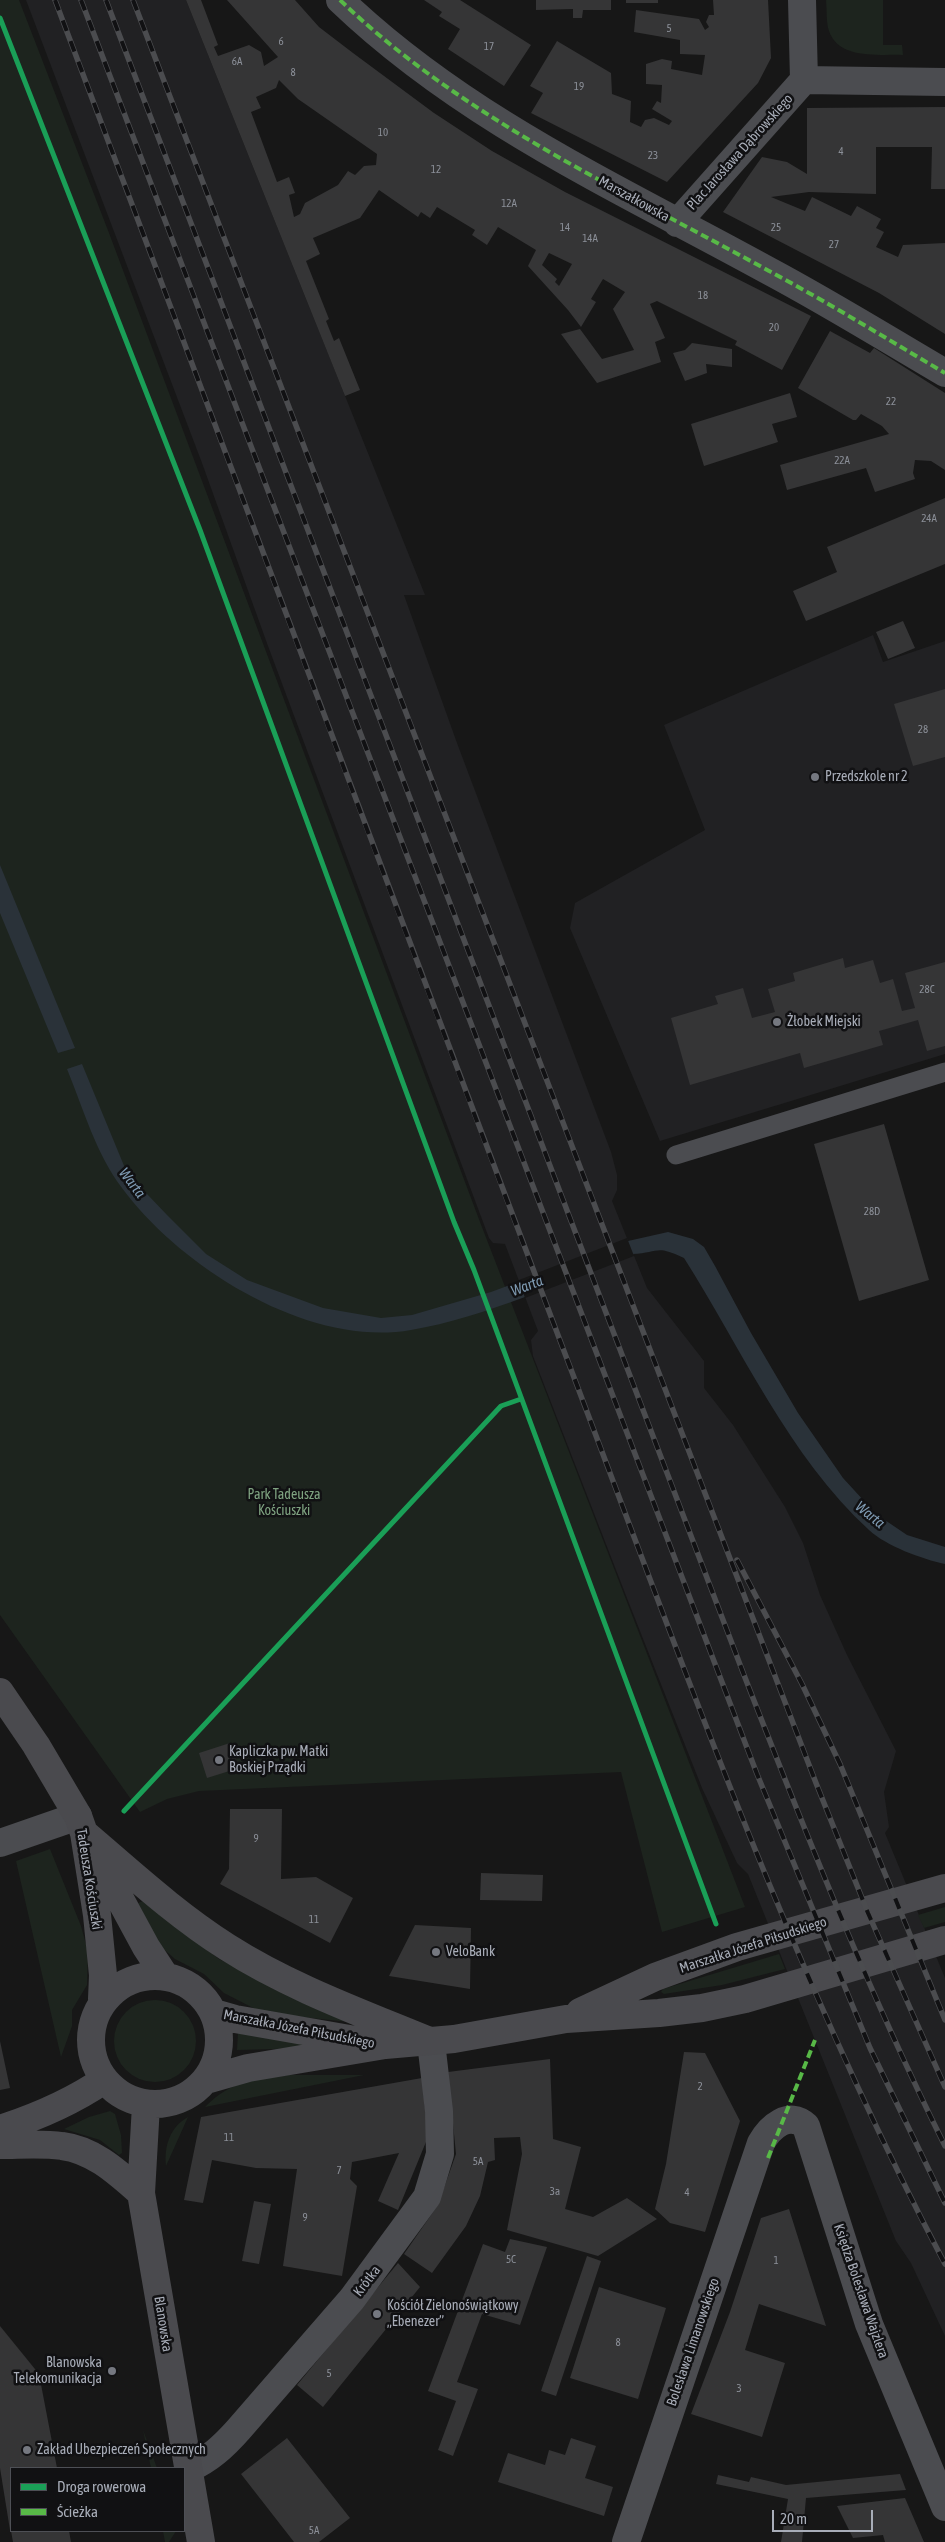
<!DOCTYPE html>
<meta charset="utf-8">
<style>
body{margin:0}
#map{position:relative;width:945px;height:2542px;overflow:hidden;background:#171717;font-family:"Asap Condensed",sans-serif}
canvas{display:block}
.legend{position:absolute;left:10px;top:2467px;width:175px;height:65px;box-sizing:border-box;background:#111113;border:1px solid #4d4f55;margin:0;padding:6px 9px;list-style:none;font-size:15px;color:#a8adb8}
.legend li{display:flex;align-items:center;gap:10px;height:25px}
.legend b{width:25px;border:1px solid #4d4f55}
.scale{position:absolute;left:772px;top:2510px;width:101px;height:22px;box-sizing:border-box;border:2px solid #a8adb8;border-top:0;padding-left:6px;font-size:15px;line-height:18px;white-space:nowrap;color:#a8adb8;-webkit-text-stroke:4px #111113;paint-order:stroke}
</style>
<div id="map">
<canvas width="945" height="2542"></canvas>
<ul class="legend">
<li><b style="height:6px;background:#1a9f57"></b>Droga rowerowa</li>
<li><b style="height:6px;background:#58b947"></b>Ścieżka</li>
</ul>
<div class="scale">20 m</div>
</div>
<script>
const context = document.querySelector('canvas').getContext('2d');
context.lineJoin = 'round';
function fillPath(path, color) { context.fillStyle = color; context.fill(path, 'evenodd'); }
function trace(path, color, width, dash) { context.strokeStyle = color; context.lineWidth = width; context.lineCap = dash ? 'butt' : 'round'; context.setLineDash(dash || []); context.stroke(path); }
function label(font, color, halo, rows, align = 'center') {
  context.font = font + ' "Asap Condensed",sans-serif'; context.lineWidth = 5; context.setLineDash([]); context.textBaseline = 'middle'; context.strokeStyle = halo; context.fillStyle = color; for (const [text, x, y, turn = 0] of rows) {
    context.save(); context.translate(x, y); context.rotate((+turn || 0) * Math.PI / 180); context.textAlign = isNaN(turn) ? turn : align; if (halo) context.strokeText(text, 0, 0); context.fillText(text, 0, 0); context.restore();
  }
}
fillPath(new Path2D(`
 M 26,0 L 186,0 L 425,595 L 404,595 L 457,743 L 611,1152 L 617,1175 L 617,1190 L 612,1201 L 647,1288 L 704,1361 L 704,1388 L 733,1425 L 785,1507 L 803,1543 L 820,1595 L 847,1655 L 896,1751 L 884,1792 L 889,1827 L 885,1833 L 945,1978 L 945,2336 L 911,2263 L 896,2241 L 748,1874 L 737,1863 L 702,1788 L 625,1593 L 533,1356 L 531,1340 L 538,1331 L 505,1244 L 493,1243 L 489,1238 L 268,646 L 202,463 Z
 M 873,635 L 883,662 L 945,641 L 945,1054 L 660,1141 L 570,928 L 575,903 L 705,830 L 664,725 Z`), '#212123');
fillPath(new Path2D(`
 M 0,0 L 19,0 L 109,233 L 480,1222 L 745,1907 L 662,1932 L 621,1772 L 199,1791 L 167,1799 L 140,1812 L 0,1615 Z
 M 826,0 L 883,0 L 883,45 L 902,45 L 903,55 C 879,54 839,60 829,31 C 826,22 827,10 826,0 Z
 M 50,1849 L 81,1926 L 88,1952 L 87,1985 L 72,2010 L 72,2026 L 61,2057 L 16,1861 Z
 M 143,1901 L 219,1959 L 294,1997 L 359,2023 L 263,2013 L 224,1993 L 204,1974 L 175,1959 L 160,1946 L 138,1903 Z
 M 945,1907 L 945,1922 L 924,1928 L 918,1915 Z
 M 779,1954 L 785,1969 L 722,1985 L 664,1994 L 661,1992 L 663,1989 Z
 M114 2041a41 41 0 1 1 82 0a41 41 0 1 1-82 0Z
 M 238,2033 L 310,2043 L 309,2048 L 237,2050 Z
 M 287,2075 L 364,2075 L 205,2107 C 232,2080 251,2081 287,2075 Z
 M 110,2111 L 115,2114 L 121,2135 L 122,2153 L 119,2155 L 100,2140 L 64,2129 L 89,2117 Z
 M 188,2117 L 166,2166 C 164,2146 170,2127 188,2117 Z
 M 143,2430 L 157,2468 L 151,2468 Z
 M 163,2531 L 176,2531 L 169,2542 L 165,2542 Z`), '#1d241e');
fillPath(new Path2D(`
 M 0,865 L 75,1048 L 58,1053 L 0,913 Z
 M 82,1064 L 127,1173 L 167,1215 L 206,1254 L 247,1280 L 323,1308 L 381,1318 L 412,1315 L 491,1292 L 628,1241 L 668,1232 L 693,1239 L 704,1247 L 715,1266 L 751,1333 L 798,1413 L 843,1478 L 876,1514 L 907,1535 L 945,1547 L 945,1564 C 922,1559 886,1546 869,1530 C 790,1458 741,1348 684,1258 C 655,1244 659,1253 632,1254 C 560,1282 487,1317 411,1330 C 309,1348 181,1268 122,1188 C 96,1154 83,1108 67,1069 Z`), '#2a3239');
fillPath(new Path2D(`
 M 627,1238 L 634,1256 L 525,1298 L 519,1280 Z`), '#171717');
fillPath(new Path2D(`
 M 186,0 L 201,0 L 218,45 L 214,47 L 218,56 L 249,45 L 261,52 L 264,66 L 278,57 L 227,0 L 295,0 L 319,27 L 353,53 L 434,113 L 492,151 L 565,192 L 811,316 L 782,370 L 735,345 L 737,341 L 657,301 L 650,304 L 665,338 L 655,342 L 661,362 L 597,383 L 561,334 L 580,329 L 602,359 L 634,350 L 613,309 L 625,292 L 603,279 L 591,299 L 596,302 L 581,327 L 568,310 L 528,266 L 536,250 L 498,227 L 487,245 L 472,235 L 475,230 L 437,207 L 430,218 L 421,212 L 418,217 L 379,190 L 360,218 L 313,238 L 320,254 L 306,261 L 329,319 L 326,321 L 334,341 L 339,338 L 360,390 L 345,396 ZM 279,80 L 298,99 L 377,154 L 376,165 L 364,166 L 355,175 L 348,171 L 338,185 L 305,203 L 300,214 L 294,217 L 289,195 L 295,193 L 289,177 L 277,182 L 251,112 L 261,108 L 256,97 L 276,88 ZM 549,253 L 572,264 L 559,286 L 555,282 L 557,279 L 542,265 Z
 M 424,0 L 460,0 L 531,45 L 504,86 L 448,49 L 460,29 L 439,16 L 442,12 Z
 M 536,0 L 611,0 L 611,10 L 583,10 L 582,18 L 573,18 L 573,9 L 536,10 Z
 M 626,0 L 658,0 L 658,3 L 626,3 Z
 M 713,0 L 768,0 L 771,58 L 758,83 L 667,182 L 531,113 L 543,93 L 530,86 L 557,41 L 611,73 L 612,94 L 631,101 L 630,122 L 641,127 L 645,120 L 654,118 L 669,125 L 672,121 L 652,109 L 657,101 L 661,103 L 662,85 L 646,84 L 646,64 L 662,59 L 672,61 L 671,69 L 702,75 L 705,55 L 680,54 L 680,40 L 634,32 L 636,10 L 699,19 L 705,30 L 709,27 L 706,22 L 709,15 L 714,15 Z
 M 945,107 L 945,189 L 931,189 L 932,147 L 876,147 L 876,194 L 809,192 L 771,197 L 805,211 L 812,197 L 851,216 L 857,206 L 881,219 L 876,228 L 884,232 L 876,247 L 898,257 L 903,245 L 945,243 L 945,334 L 879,293 L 723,212 L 762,157 L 787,162 L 807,174 L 807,108 Z
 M 830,331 L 870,353 L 874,348 L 945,393 L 945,470 L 931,461 L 915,460 L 913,473 L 915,479 L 875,492 L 866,468 L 787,490 L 780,465 L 889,434 L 882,426 L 861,414 L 856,420 L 853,420 L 798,388 Z
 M 692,343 L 732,349 L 732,367 L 706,364 L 707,373 L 685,381 L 673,353 L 685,350 Z
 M 790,393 L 797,417 L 772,424 L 778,442 L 704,466 L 691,424 Z
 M 945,498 L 945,564 L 806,621 L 793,591 L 837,572 L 827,547 Z
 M 903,621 L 915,648 L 888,659 L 876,632 Z
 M 945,689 L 945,757 L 913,766 L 894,704 Z
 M 843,958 L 845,968 L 873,960 L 880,983 L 893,979 L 902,1011 L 915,1008 L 905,973 L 945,962 L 945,1046 L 927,1051 L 918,1020 L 879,1031 L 883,1045 L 804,1068 L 800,1053 L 690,1085 L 671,1018 L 718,1004 L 715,996 L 743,988 L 752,1018 L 775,1012 L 768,989 L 795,981 L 793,973 Z
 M 884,1124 L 929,1280 L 859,1301 L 814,1144 Z
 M 230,1743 L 239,1768 L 207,1778 L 199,1753 Z
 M 230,1809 L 282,1809 L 281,1879 L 316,1877 L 353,1898 L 330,1943 L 220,1884 L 229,1869 Z
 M 481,1873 L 543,1875 L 542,1901 L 480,1900 Z
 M 415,1925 L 471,1928 L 470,1989 L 389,1976 Z
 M 0,2041 L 10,2088 L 0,2090 Z
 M 684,2052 L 705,2053 L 740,2121 L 705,2232 L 670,2223 L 655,2209 L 666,2164 Z
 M 550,2059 L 553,2139 L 581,2147 L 565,2209 L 593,2217 L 627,2198 L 657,2219 L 598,2256 L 507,2230 L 522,2154 L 520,2137 L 494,2138 L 495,2160 L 488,2162 L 480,2196 L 466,2226 L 432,2273 L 404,2254 L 438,2205 L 456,2154 L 448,2072 Z
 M 422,2078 L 428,2137 L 398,2210 L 378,2201 L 399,2153 L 352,2162 L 350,2179 L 357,2186 L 342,2276 L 283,2266 L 297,2169 L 256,2168 L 212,2160 L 203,2203 L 184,2200 L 201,2117 Z
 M 254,2201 L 271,2204 L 259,2264 L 242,2261 Z
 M 789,2209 L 826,2326 L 759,2304 L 745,2350 L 785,2363 L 762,2437 L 691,2414 L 730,2312 L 761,2218 Z
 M 510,2239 L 547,2247 L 520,2325 L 482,2314 L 457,2382 L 478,2389 L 453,2456 L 438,2450 L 456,2401 L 428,2391 L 483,2244 L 505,2252 Z
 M 587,2256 L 601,2261 L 556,2396 L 541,2391 Z
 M 398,2263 L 420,2287 L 323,2407 L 297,2385 Z
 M 599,2287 L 666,2308 L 638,2399 L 570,2378 Z
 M 0,2326 L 39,2374 L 57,2468 L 11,2468 L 10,2530 L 0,2468 Z
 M 287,2438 L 350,2518 L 319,2542 L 294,2542 L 241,2474 Z
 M 571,2438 L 596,2446 L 585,2478 L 613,2487 L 604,2516 L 498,2482 L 508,2453 L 545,2465 L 549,2450 L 565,2455 Z
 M 900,2474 L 906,2490 L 806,2498 L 802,2542 L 781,2542 L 788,2499 L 716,2484 L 718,2475 L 749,2482 L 751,2477 L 786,2485 Z
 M 905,2498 L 924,2542 L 885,2542 L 883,2535 L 853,2538 L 837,2506 Z
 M 11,2531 L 69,2531 L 71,2542 L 13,2542 Z`), '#353536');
trace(new Path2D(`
 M 676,1155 L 945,1072`), '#4b4c50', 19);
trace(new Path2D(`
 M 340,0 C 464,119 620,189 769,271 C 829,303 887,339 945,373
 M 804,80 L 945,82
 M 677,223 L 804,80 L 802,0
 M 0,1843 L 78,1816
 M 188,2469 C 209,2460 224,2446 239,2429 L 352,2299 L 427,2197 L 440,2154 L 439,2111 L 431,2042
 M 626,2542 L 761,2143 C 770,2127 789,2110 806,2126 L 869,2324 L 945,2507`), '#4b4c50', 28);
trace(new Path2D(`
 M 0,1692 L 36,1745 L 78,1816 L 84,1833 L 97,1915 L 103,1975 L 102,1999
 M 84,1833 C 130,1872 175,1914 227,1947 C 288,1986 359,2012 427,2040
 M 93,1849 L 146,1947 L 165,1976
 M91 2040a64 64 0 1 1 128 0a64 64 0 1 1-128 0Z
 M 580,2012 L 655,1977 L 737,1947 L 945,1888
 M 214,2013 L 235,2019 L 361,2041
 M 206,2080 L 248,2068 L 385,2045 L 454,2039 L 566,2019 L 659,2013 L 702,2008 L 745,1999 L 945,1940
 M 146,2105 L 141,2193 L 201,2542
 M 0,2129 C 37,2117 72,2102 104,2080
 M 0,2145 C 20,2145 42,2143 62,2146 C 94,2150 118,2173 141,2193`), '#4a4a4e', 28);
const rail = new Path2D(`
 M 55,0 C 225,450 393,901 564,1351 C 681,1659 791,1972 945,2264
 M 81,0 L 757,1774 L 870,2048 L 945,2203
 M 106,0 L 744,1675 C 806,1834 869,1993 945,2146
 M 133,0 L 816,1783 L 868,1913 L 945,2087
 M 737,1560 L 802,1684 L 840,1764 L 945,2020`);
trace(rail, '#4b4c4f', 5.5);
trace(rail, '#111113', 4, [11]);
trace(new Path2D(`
 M 340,0 C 464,119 620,189 769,271 C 829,303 887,339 945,373
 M 768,2158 L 815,2040`), '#58b947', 4, [8, 4]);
trace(new Path2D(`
 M 0,18 L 200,530 L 454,1222 L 474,1270 L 716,1924
 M 124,1811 L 501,1406 L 521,1399`), '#1a9f57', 5);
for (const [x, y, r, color] of [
 [815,777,5,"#757880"],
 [777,1022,5,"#757880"],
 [219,1760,5,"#757880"],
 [436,1952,5,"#757880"],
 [377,2314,5,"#757880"],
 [112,2371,5,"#757880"],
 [27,2450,5,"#757880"]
]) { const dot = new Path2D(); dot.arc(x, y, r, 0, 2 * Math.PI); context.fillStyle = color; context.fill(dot); trace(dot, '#111113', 2); }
label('11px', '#8b8f98', null, [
 ["5",669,29],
 ["6",281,42],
 ["17",489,47],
 ["6A",237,62],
 ["8",293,73],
 ["19",579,87],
 ["10",383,133],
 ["4",841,152],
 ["23",653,156],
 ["12",436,170],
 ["12A",509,204],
 ["14",565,228],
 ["25",776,228],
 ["14A",590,239],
 ["27",834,245],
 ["18",703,296],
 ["20",774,328],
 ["22",891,402],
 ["22A",842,461],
 ["24A",929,519],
 ["28",923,730],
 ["28C",927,990],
 ["28D",872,1212],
 ["9",256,1839],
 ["11",314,1920],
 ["2",700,2087],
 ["11",229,2138],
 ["5A",478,2162],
 ["7",339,2171],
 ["3a",555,2192],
 ["4",687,2193],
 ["9",305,2218],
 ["5C",511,2260],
 ["1",776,2261],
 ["8",618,2343],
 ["5",329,2374],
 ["3",739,2389],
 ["5A",314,2531]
]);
label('14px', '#a8adb8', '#111113', [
 ["Plac Jarosława Dąbrowskiego",740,152,-48],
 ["Marszałkowska",634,199,29],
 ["Tadeusza Kościuszki",89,1879,81],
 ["Marszałka Józefa Piłsudskiego",753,1945,-18],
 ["Marszałka Józefa Piłsudskiego",299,2029,11],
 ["Krótka",367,2281,-52],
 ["Księdza Bolesława Wajzlera",861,2291,71],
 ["Blanowska",163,2324,81],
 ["Bolesława Limanowskiego",693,2342,-71]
]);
label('14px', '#a8adb8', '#111113', [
 ["Przedszkole nr 2",825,777],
 ["Żłobek Miejski",787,1022],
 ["Kapliczka pw. Matki",229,1752],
 ["Boskiej Prządki",229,1768],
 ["VeloBank",446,1952],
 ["Kościół Zielonoświątkowy",387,2306],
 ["„Ebenezer”",387,2322],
 ["Blanowska",102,2363,"right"],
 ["Telekomunikacja",102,2379,"right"],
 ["Zakład Ubezpieczeń Społecznych",37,2450]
], 'left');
label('14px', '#7fa381', '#111113', [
 ["Park Tadeusza",284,1495],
 ["Kościuszki",284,1511]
]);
label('italic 15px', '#7f9bb3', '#111113', [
 ["Warta",132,1183,53],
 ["Warta",527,1286,-21],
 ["Warta",870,1515,39]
]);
</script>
